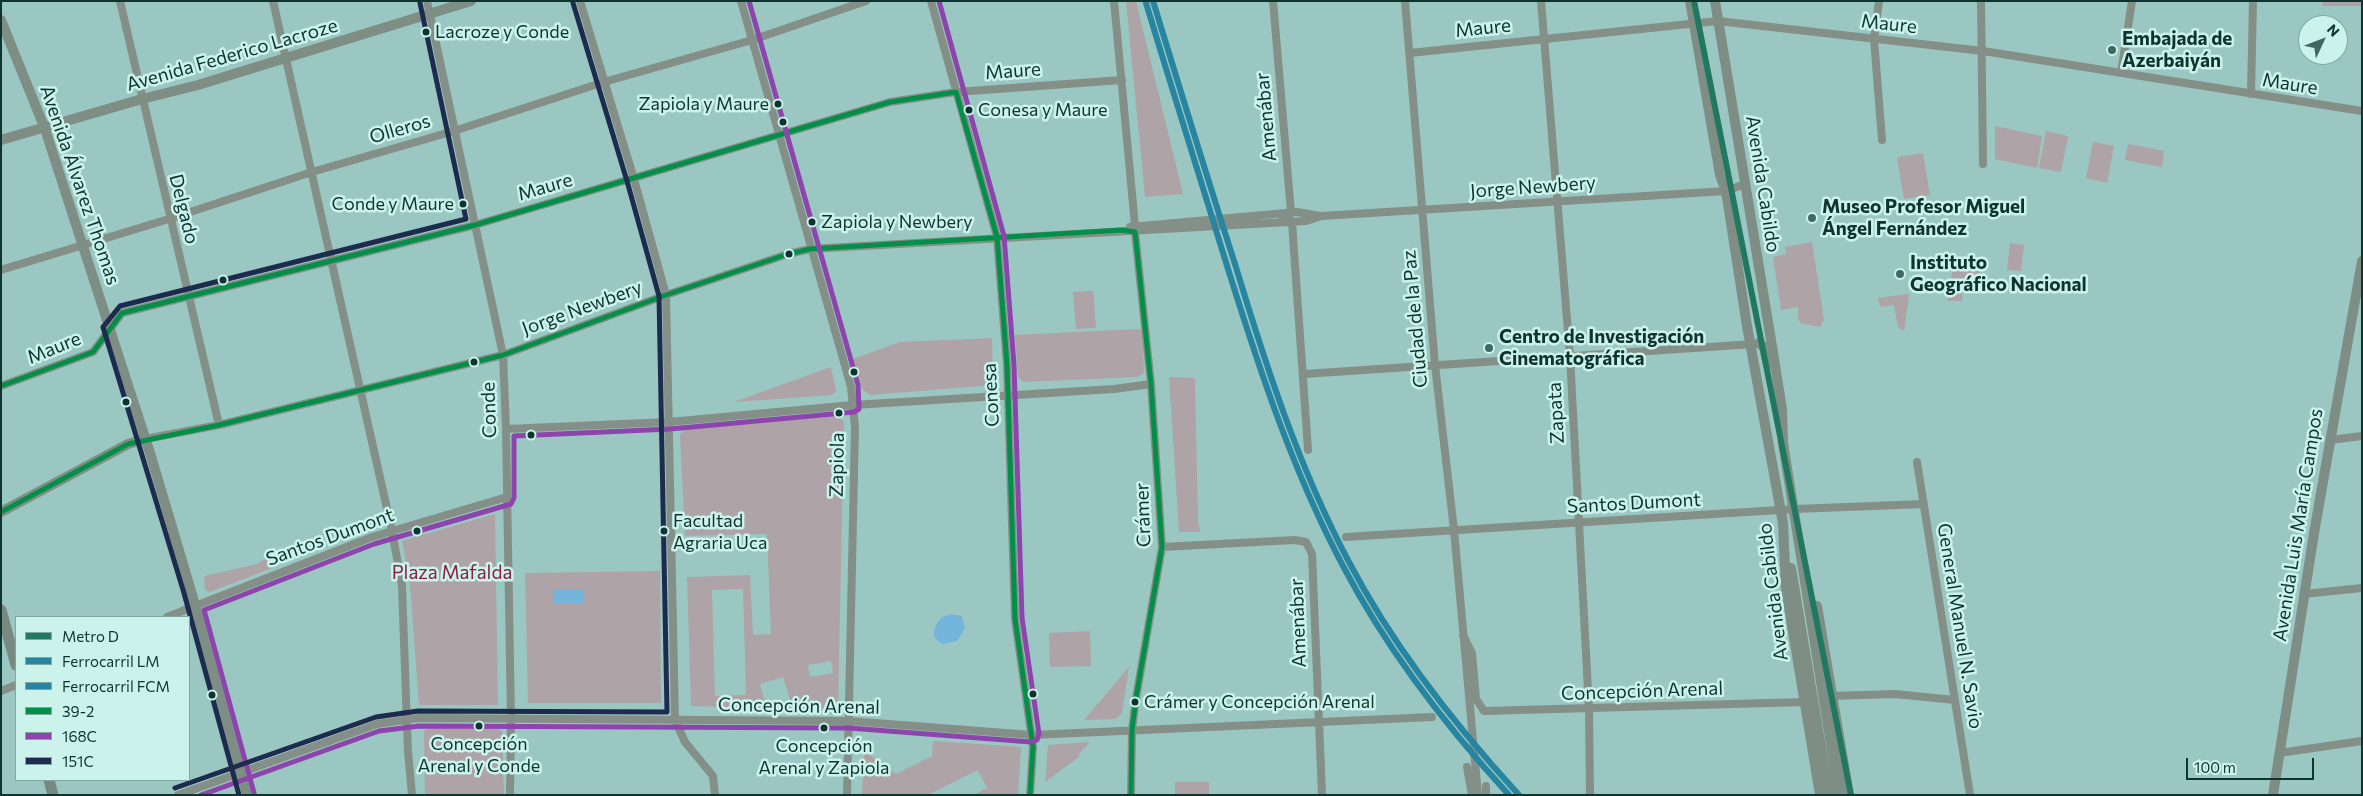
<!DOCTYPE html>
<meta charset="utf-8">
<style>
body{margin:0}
#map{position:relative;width:2363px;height:796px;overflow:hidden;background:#9ac7c1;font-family:Commissioner,sans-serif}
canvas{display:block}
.frame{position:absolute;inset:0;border:2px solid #0f342f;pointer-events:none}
.legend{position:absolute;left:15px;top:616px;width:175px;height:165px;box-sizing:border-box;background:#cbf3ec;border:1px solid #80a7a0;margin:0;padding:6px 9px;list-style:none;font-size:15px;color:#0f342f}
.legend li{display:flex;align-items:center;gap:10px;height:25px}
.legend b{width:25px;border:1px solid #80a7a0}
.north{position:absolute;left:2298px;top:15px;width:50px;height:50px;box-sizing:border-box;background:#cbf3ec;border:1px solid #80a7a0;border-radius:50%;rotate:47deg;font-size:14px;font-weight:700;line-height:20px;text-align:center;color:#0f342f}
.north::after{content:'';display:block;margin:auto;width:18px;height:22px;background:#406762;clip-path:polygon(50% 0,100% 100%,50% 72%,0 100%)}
.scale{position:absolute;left:2186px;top:758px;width:128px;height:22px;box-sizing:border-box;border:2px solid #0f342f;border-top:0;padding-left:6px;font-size:15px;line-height:18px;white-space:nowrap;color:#0f342f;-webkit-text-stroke:4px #cbf3ec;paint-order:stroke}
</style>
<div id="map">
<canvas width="2363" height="796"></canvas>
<div class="frame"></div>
<ul class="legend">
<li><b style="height:6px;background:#217861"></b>Metro D</li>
<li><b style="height:6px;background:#2785a1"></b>Ferrocarril LM</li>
<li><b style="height:6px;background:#2785a1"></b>Ferrocarril FCM</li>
<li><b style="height:6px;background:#038f4a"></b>39-2</li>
<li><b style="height:6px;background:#8e44ad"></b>168C</li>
<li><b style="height:6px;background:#1d2b4f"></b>151C</li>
</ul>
<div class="north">N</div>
<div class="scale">100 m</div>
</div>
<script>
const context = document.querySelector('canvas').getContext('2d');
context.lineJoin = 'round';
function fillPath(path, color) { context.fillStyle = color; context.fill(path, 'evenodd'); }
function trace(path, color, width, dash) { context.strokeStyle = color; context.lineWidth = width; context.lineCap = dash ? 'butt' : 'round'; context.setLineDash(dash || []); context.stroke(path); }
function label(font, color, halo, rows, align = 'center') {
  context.font = font + ' Commissioner,sans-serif'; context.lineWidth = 5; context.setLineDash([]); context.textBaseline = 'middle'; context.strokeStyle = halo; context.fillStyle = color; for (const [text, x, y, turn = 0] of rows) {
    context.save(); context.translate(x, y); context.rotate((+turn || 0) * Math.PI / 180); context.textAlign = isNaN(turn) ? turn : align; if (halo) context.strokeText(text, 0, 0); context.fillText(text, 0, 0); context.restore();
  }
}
fillPath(new Path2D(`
 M 1126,1 L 1136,1 L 1183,194 L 1145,197 Z
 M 2322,1 L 2362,1 L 2362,6 L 2322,6 Z
 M 1995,126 L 2042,136 L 2037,168 L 1995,159 Z
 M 2046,131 L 2068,136 L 2061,172 L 2039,168 Z
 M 2093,142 L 2114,146 L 2107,183 L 2086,178 Z
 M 2128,144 L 2164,151 L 2162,167 L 2125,160 Z
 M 1923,153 L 1930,195 L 1904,199 L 1897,157 Z
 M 1812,242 L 1824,320 L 1820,327 L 1800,323 L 1798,318 L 1798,307 L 1781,310 L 1773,257 L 1786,254 L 1785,247 Z
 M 2010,243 L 2024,245 L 2021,271 L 2007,270 Z
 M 1953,268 L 1980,271 L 1978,289 L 1963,287 L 1962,301 L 1947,301 Z
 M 1093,291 L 1096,328 L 1076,329 L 1073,292 Z
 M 1908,294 L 1909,295 L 1904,331 L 1898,328 L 1894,305 L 1880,307 L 1878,298 Z
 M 1136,329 L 1142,330 L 1144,373 L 1137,377 L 1024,382 L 1018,377 L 1015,335 Z
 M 992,338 L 993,385 L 870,395 L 862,389 L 853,359 L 900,342 Z
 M 831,367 L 836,391 L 832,395 L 734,402 Z
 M 1169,377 L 1195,378 L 1198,522 L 1201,532 L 1179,532 Z
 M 839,416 L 844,422 L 838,710 L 691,706 L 687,577 L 750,575 L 753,635 L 771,634 L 767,534 L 685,536 L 680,435 L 684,429 ZM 743,589 L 746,695 L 715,696 L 712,590 ZM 831,661 L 833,673 L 810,677 L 808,665 ZM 783,677 L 790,700 L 766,706 L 760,684 Z
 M 495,514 L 498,705 L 419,705 L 410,584 L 402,541 Z
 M 274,554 L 277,566 L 210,592 L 205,590 L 204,576 L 257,564 Z
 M 660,571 L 661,703 L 528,703 L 525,573 Z
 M 1090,631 L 1091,666 L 1050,667 L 1049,633 Z
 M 1129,667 L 1122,713 L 1116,719 L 1084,720 Z
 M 428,728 L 496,728 L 502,731 L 504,795 L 425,795 L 424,731 Z
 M 933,741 L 1021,747 L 1018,795 L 973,795 L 987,788 L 978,770 L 928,795 L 862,795 L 864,751 L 896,774 L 932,756 Z
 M 1090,742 L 1079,754 L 1079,757 L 1045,782 L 1048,745 Z
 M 1175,782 L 1209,782 L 1209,795 L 1175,795 Z`), '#aea3a7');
fillPath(new Path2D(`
 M 553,589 L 584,590 L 584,604 L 553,604 Z
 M 951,614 L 962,616 L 965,628 L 957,641 L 942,644 L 935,638 C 932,626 939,617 951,614 Z`), '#74b5dc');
trace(new Path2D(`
 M 120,1 L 219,425
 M 273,1 L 392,531 L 402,586 L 408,752 L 412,795
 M 427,1 L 503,355 L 506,429 L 511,719 L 510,795
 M 580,1 L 634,179 L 666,295 L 675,720 L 685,742 L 713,776 L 715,795
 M 741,1 L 851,387 L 855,427 L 847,795
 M 931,1 L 997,237 L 1007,365 L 1015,619 L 1033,747 L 1030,795
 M 1114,1 L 1135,226
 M 1273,1 L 1291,212 L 1289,217 L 1282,220
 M 1405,1 L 1435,365 L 1454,530 L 1478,795
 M 1541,1 L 1570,356 L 1589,709 L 1590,795
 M 1879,1 L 1874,39 L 1882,140
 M 1981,1 L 1983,164
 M 1410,53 L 1718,21 L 1983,51 L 2362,111
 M 2121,73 L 2132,1
 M 2251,94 L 2253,1
 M 1292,222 L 1308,450
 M 1130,227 L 1297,212 L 1320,216
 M 1,270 L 169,219 L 312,172 L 454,131 L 604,82 L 752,40 L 866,1
 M 1304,374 L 1754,344
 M 1,386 L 93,352 L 122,313 L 475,225 L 890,102 L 956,92 L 1122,80
 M 506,429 L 669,422 L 853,405 L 1114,389 L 1151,384
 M 145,439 L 219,425 L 503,355 L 666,295 L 788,254 L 810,249 L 1306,221 L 1322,216 L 1726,191 L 1745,184
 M 2330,440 L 2362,436
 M 1917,462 L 1970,795
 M 1346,537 L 1795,509 L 1924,504
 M 1162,547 L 1295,540 L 1306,542 L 1312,554 L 1322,795
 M 2304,594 L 2362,588
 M 167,617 L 372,537 L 507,497
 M 1463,635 L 1472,653 L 1476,699 L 1484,711 L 1805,702
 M 1,691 L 16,685
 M 1831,696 L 1895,694 L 1955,700
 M 2279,753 L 2362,741
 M 1467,767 L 1472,795
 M 1486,786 L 1486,795
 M 178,795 L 377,724 L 418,718 L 849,721 L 1032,735 L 1432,717
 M 1131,795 L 1132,730 L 1136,698 L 1162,547 L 1151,384 L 1135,232`), '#849087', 8);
trace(new Path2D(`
 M 1690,1 L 1720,175 L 1726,191 L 1747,326 L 1783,523 L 1786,589 L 1820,795
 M 1715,1 L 1771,340 L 1782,409 L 1783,443 L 1839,795
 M 1,20 L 45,129 L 150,453 L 191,591 L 247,795
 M 1,140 L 142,99 L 198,85 L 471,1
 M 1759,343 L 1764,347 L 1768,365
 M 1,512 L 128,444 L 145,439
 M 1791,568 L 1829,795
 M 1817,606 L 1849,795
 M 2273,795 L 2314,533 L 2362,261`), '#7f8e85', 10);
trace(new Path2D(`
 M 1,610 L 16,665
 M 49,780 L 53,795`), '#788981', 11);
trace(new Path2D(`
 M 1,386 L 93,352 L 122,313 L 475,225 L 890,102 L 956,92 L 997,237 L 1007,365 L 1015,619 L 1033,747 L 1030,795
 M 1,512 L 128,444 L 219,425 L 503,355 L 666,295 L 788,254 L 810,249 L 1122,230 L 1135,232 L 1151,384 L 1162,547 L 1136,698 L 1132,730 L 1131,795`), '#038f4a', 5);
trace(new Path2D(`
 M 254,793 L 204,610 L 374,544 L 511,504 L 514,498 L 514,436 L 670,429 L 854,412 L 859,409 L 858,385 L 749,1
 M 201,795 L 379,731 L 419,726 L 849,728 L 1031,742 L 1037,740 L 1039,734 L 1022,618 L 1014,365 L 1004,236 L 939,1`), '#8e44ad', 5);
trace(new Path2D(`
 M 175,788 L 376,717 L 418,711 L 667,712 L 659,296 L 627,181 L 573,3
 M 239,795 L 184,593 L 103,327 L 120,306 L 466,219 L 420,3`), '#1d2b4f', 5);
trace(new Path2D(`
 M 1153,1 C 1180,89 1207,177 1235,264 C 1266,366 1299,468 1349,562 C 1394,648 1454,724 1519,795`), '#2785a1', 6);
trace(new Path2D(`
 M 1146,3 C 1173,92 1201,181 1228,269 C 1260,371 1293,472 1343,566 C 1387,650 1445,725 1509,795`), '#2785a1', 6);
trace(new Path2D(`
 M 1694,1 L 1851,795`), '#217861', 6);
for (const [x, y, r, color] of [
 [426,32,4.5,"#0f342f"],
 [2112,50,5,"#406762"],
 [778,104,4.5,"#0f342f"],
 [969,110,4.5,"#0f342f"],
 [783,122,4.5,"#0f342f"],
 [463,204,4.5,"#0f342f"],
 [1812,218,5,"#406762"],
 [812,222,4.5,"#0f342f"],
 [789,254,4.5,"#0f342f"],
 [1900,274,5,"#406762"],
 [223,280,4.5,"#0f342f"],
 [1489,348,5,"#406762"],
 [474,362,4.5,"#0f342f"],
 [854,372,4.5,"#0f342f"],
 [126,402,4.5,"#0f342f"],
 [839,413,4.5,"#0f342f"],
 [531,435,4.5,"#0f342f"],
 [417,531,4.5,"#0f342f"],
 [664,531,4.5,"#0f342f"],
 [1033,694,4.5,"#0f342f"],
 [212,695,4.5,"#0f342f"],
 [1135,702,4.5,"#0f342f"],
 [479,726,4.5,"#0f342f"],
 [824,728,4.5,"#0f342f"]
]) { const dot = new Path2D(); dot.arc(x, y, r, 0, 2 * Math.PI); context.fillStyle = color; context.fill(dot); trace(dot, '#cbf3ec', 2); }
label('18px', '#0f342f', '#cbf3ec', [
 ["Lacroze y Conde",435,32],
 ["Zapiola y Maure",769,104,"right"],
 ["Conesa y Maure",978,110],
 ["Conde y Maure",454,204,"right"],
 ["Zapiola y Newbery",821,222],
 ["Facultad",673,521],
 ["Agraria Uca",673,543],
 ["Crámer y Concepción Arenal",1144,702],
 ["Concepción",479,744,"center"],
 ["Arenal y Conde",479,766,"center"],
 ["Concepción",824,746,"center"],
 ["Arenal y Zapiola",824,768,"center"]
], 'left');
label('19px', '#0f342f', '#cbf3ec', [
 ["Maure",1889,24,6],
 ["Maure",1483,28,-6],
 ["Avenida Federico Lacroze",232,55,-16],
 ["Maure",1013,71,-4],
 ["Maure",2290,84,9],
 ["Amenábar",1266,117,-95],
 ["Olleros",400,129,-16],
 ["Avenida Cabildo",1763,184,81],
 ["Avenida Álvarez Thomas",80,185,71],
 ["Maure",545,187,-16],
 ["Jorge Newbery",1533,187,-4],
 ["Delgado",184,209,76],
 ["Jorge Newbery",582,308,-20],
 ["Ciudad de la Paz",1415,319,-95],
 ["Maure",54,348,-22],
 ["Conesa",991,395,-93],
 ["Conde",489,410,-92],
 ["Zapata",1556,413,-93],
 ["Zapiola",837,465,-89],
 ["Santos Dumont",1634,503,-3],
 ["Crámer",1143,515,-92],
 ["Avenida Luis María Campos",2298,525,-81],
 ["Santos Dumont",330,537,-20],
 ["Avenida Cabildo",1773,592,-97],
 ["Amenábar",1298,623,-92],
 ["General Manuel N. Savio",1960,626,81],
 ["Concepción Arenal",1642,691,-2],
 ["Concepción Arenal",799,706,1]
]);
label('bold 19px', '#0f342f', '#cbf3ec', [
 ["Embajada de",2122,39],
 ["Azerbaiyán",2122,61],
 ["Museo Profesor Miguel",1822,207],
 ["Ángel Fernández",1822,229],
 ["Instituto",1910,263],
 ["Geográfico Nacional",1910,285],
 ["Centro de Investigación",1499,337],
 ["Cinematográfica",1499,359]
], 'left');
label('19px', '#891f44', '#cbf3ec', [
 ["Plaza Mafalda",452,573]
]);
</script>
